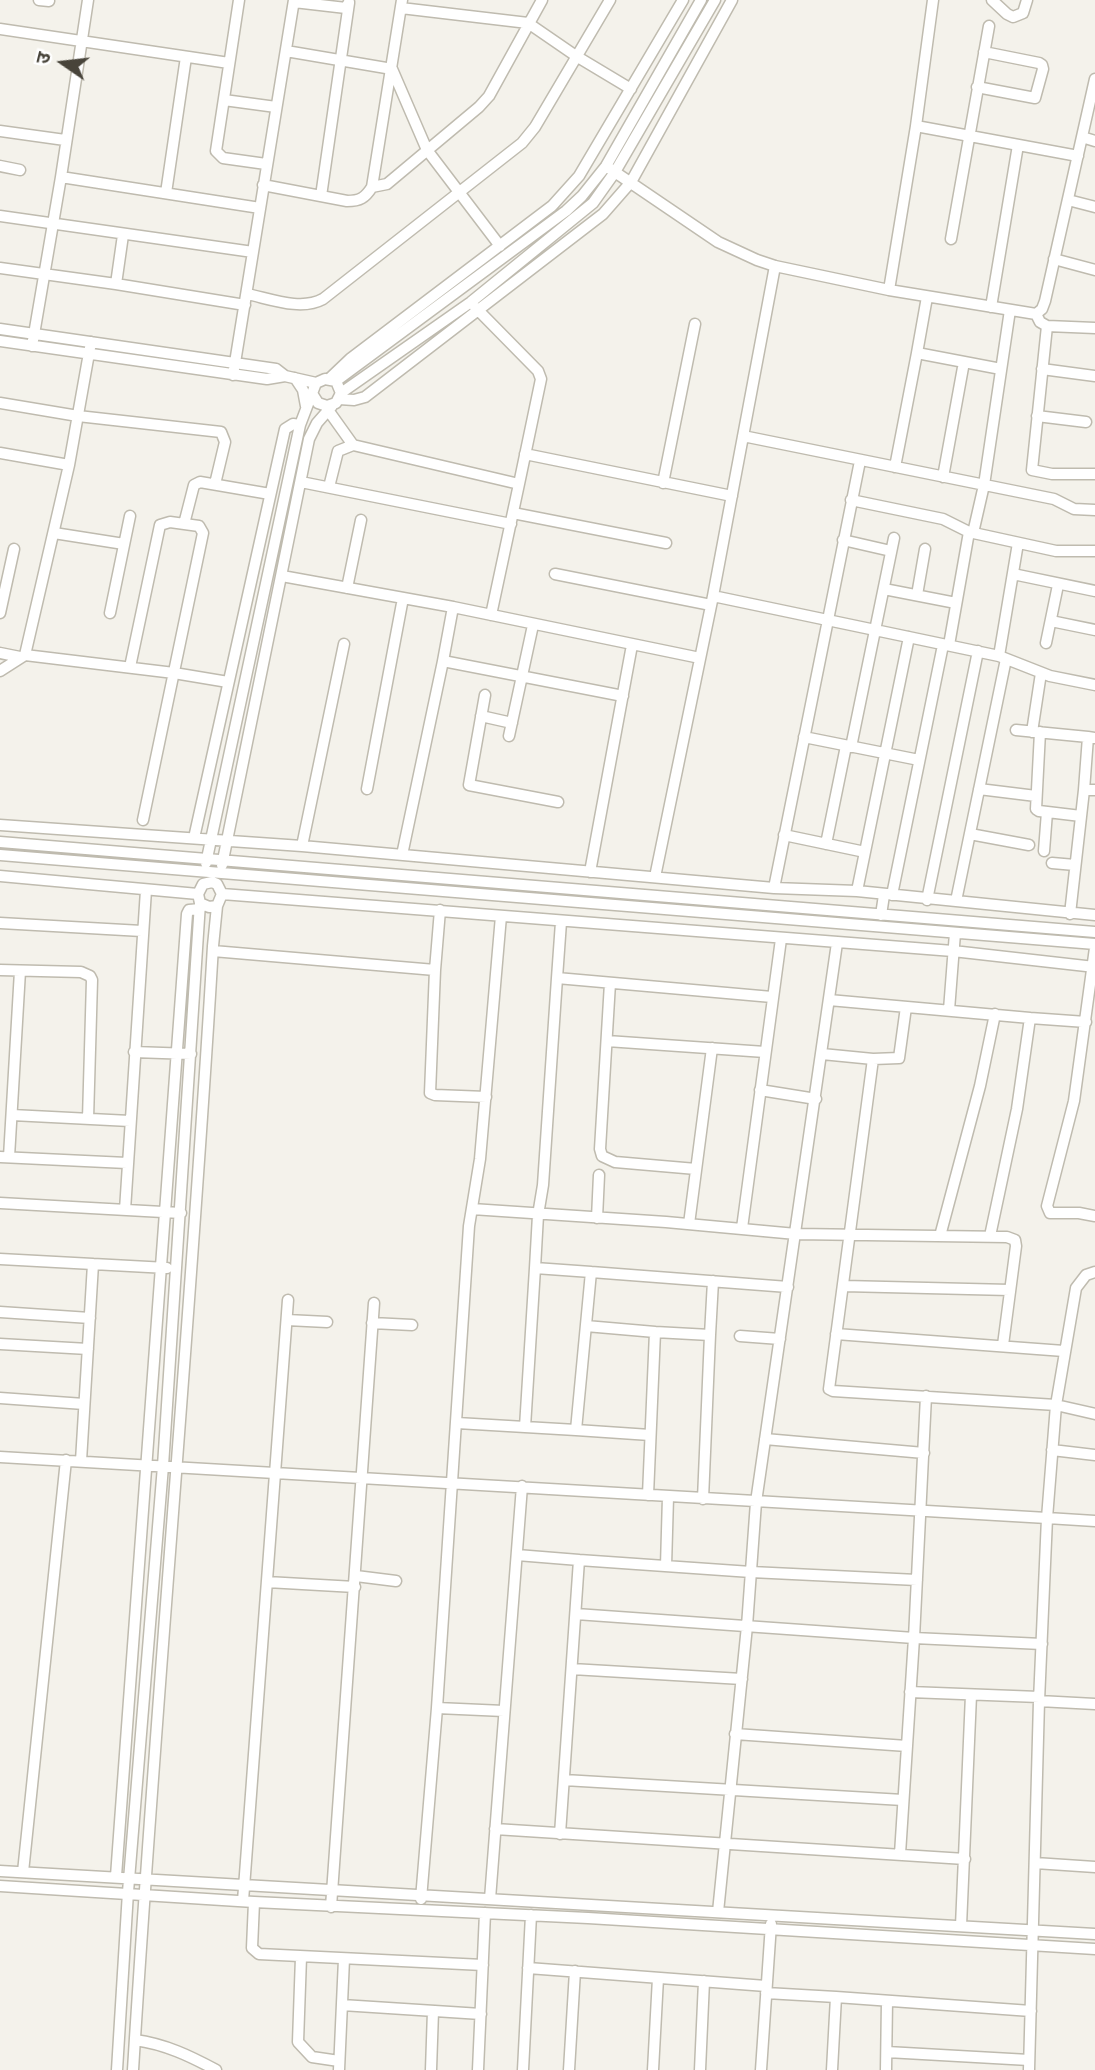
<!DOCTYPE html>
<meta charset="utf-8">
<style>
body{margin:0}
#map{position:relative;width:1095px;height:2070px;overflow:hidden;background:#f4f2eb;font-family:Mulish,"Noto Sans Devanagari",sans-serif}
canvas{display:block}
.north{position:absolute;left:28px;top:28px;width:70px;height:70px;-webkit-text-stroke:5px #fff;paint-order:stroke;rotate:284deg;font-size:19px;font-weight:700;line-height:28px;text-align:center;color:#48443a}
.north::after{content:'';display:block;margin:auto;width:24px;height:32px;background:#48443a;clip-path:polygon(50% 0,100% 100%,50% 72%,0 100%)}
</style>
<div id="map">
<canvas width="1095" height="2070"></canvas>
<div class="north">उ</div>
</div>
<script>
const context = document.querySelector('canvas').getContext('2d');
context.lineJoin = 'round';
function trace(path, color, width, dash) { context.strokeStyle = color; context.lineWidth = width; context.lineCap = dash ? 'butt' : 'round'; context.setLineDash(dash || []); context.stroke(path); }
const minor = new Path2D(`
 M 39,0 L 49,1
 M 239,0 L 216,151 L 223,158 L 266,164
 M 992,0 L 1007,14 L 1013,17 L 1023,13 L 1027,0
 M 294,2 L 346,8 L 349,2
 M 401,8 L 528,23 L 576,56 L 631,89
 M 0,29 L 229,63
 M 286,51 L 392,69 L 427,150 L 500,246
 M 977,87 L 1035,98 L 1043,69 L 1042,65 L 1039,63 L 984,52
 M 224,100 L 276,107
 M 916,126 L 1078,156
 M 0,131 L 65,140
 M 1082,137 L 1095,141
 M 0,166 L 20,170
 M 606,166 L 718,242 L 757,260 L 775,266 L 889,290 L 1036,314 L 1042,309 L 1045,301 L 1095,79
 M 61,177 L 260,208
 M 263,185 L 347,201 C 360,201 365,198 372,187 L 402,0
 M 372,187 L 387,184 L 479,107 L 489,96 L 542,0
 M 166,193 L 186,57
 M 321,196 L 349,3
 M 1068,200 L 1095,207
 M 0,216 L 253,252
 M 123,235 L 116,284 L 245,305
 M 951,239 L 989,26
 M 1054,259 L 1095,270
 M 0,268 L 116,284
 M 889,290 L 916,126 L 933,0
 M 247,294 C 271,299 301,311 323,299 L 522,143 L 535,127 L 610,0
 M 927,297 L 917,353 L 1001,369
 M 475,307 L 538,371 L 541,379 L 519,484
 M 991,307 L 1018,145
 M 1036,314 L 1040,322 L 1047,326 L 1095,328
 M 1047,326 L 1032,470 L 1052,474 L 1095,474
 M 0,329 L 276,369 L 285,376 L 316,383
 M 0,341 L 267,379 L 285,376
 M 32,346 L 61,177 L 88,0
 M 1042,369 L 1095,376
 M 233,375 L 294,0
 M 295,378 L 303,390 L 306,406
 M 329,379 L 350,359 L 552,206 L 579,176 L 683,0
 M 336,381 L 566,211 L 582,196 L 606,166 L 701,0
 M 341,393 L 471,302 L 593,203 L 615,172 L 715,0
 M 339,399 L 354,400 L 365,397 L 603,214 L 631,182 L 732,0
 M 0,403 L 78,416 L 221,432 L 225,442 L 215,484
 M 328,410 L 353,445
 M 1037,416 L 1086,422
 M 743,436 L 1054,499 L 1074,509 L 1095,510
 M 0,453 L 69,465
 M 525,454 L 732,496
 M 895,467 L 917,353
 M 943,477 L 964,362
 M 301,482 L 511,524
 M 663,483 L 695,324
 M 329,487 L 338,451 L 353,445 L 519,484 L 491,615
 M 851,500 L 943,519 L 969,532 L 1056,551 L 1095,551
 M 513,513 L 666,543
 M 184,524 L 194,485 L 200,482 L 270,494
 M 54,533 L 124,544
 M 973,533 L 984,485 L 1010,310
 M 843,540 L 891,551
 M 555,574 L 711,605
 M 1013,574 L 1095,591
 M 282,576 L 453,607 L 700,658
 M 347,588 L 361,520
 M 884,589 L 956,603
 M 917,595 L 925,549
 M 713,596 L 999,656 L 1050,676 L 1095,685
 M 453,607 L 443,661 L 623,696
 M 0,613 L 14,549
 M 110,613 L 130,516
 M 1051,621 L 1095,630
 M 1046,643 L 1058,585
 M 949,645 L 969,532
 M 0,653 L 20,657
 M 25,655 L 174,673 L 228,682
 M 999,656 L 1018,543
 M 130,667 L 160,525 L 170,522 L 199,526 L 203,533 L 143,820
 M 0,671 L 25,655 L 69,465 L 91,342
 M 485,695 L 469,785 L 558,802
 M 481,716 L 512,723
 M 1016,730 L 1088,737
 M 1032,732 L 1041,673
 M 1040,732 L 1036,809 L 1039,811 L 1081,816
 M 509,736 L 533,625
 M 804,737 L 919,760
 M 851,747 L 894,538
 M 367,789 L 403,598
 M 979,789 L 1036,796
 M 1084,790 L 1088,737 L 1095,738
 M 0,825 L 302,846 L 774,888 L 857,891 L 1095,915
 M 970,834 L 1029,845
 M 784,835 L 865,852
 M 194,838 L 285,429 L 293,424 L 300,425
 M 0,842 L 1095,932
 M 826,844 L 846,746
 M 302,846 L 344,644
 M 1044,851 L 1047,812
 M 0,855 L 1095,944
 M 402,855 L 443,661
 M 206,863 L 300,425 L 316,383 L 325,379 L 336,381 L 341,393 L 336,403 L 327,406 L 318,403 L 313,395
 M 1052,863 L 1075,865
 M 222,865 L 309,439 L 317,423 L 332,406
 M 590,872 L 632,645
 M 0,876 L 198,894
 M 655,877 L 713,596 L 775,266
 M 774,888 L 860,461
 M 857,891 L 909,637
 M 222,894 L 953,951 L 1095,967
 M 892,895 L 943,645
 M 927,900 L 978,651
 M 956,901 L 1006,659
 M 1070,914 L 1084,790 L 1095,790
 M 881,915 L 884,895
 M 0,923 L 142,931
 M 1095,948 L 1074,1101 L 1047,1206 L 1050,1213 L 1079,1213 L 1095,1216
 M 213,951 L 435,970 L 440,910
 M 0,970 L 81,972 L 90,976 L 92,980 L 88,1119
 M 435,970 L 430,1093 L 435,1095 L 486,1097
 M 557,978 L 561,922
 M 610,983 L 600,1149 L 602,1156 L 615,1162 L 696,1169
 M 829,1000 L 1030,1018
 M 949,1010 L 955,933
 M 607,1041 L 765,1052
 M 134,1052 L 191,1054
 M 822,1054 L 873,1059 L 899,1058 L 906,1007
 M 873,1059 L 829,1389 L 833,1391 L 1056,1405 L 1095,1414
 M 760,1090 L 816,1099
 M 12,1115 L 130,1121
 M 0,1157 L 127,1163
 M 9,1157 L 20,971
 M 0,1203 L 181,1213
 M 472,1209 L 666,1222 L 796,1234 L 1007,1237 L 1015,1240 L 1016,1246 L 1003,1345
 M 125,1210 L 146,890
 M 597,1218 L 599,1175
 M 689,1224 L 712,1048
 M 742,1228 L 781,939
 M 940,1236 L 980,1086 L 995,1014
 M 990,1236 L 1017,1109 L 1030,1018 L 1086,1022
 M 0,1259 L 167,1268
 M 591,1272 L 788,1287
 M 1095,1272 L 1086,1275 L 1076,1288 L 1056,1405 L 1047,1518 L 1095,1521
 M 844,1286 L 1010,1290
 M 0,1312 L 90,1318
 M 287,1320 L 327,1322
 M 372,1323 L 412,1325
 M 586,1326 L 655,1332
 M 836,1334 L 1064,1351
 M 740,1336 L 780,1339
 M 0,1344 L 88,1349
 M 0,1398 L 84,1404
 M 457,1423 L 576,1430 L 591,1272 L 535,1268 L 538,1215 L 543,1185 L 557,978 L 772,997
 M 525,1427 L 535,1268
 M 576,1430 L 650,1435
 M 765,1439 L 924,1453
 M 1052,1450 L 1095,1455
 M 0,1457 L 1047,1518 L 1039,1701 L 1029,2070
 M 81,1461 L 93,1264
 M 648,1495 L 655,1332 L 710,1335 L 713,1281
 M 703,1499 L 710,1335
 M 517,1555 L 579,1560 L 560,1834
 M 579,1560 L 751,1572 L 917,1580
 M 666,1566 L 668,1497
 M 356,1576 L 396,1581
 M 267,1582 L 355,1587
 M 576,1614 L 914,1638 L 926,1396
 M 572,1669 L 742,1679
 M 910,1692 L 1039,1697
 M 1039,1701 L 1095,1704
 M 437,1708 L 504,1711
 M 735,1734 L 907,1746
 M 564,1780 L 903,1800
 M 495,1829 L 965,1859
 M 900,1854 L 914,1638 L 1042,1644
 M 1035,1863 L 1095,1867
 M 0,1871 L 1095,1934
 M 23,1872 L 66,1460
 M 116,1876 L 187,914 L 189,910 L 200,909
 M 0,1886 L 254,1902 L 588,1918 L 1095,1949
 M 421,1899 L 437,1708 L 469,1226 L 480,1159 L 501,916
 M 490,1899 L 522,1486
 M 243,1901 L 288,1300
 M 254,1902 L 252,1948 L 259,1954 L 483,1965
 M 331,1907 L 374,1303
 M 718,1912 L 747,1626 L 756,1502 L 837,943
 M 961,1926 L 971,1695
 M 301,1957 L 298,2042 L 312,2057 L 339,2061
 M 528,1968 L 766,1986
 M 766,1993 L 836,1997 L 832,2070
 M 836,1997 L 1031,2011
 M 342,2005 L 481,2014
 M 135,2040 C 165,2044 190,2056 216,2070
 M 887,2052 L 1029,2060
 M 117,2070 L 128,1892 L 163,1466 L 200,903
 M 133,2070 C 156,1695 191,1321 213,946 L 217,906 L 222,894 L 217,884 L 212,882 L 203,884 L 198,894 L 200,903 L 209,907 L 217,906
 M 339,2070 L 344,1959
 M 431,2070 L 433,2011
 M 478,2070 L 485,1913
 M 523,2070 L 531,1915
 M 569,2070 L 575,1971
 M 653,2070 L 658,1978
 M 700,2070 L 704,1981
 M 761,2070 L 771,1924
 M 886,2070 L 887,2001`);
trace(minor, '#bfbbaf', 13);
trace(minor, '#fff', 10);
</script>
